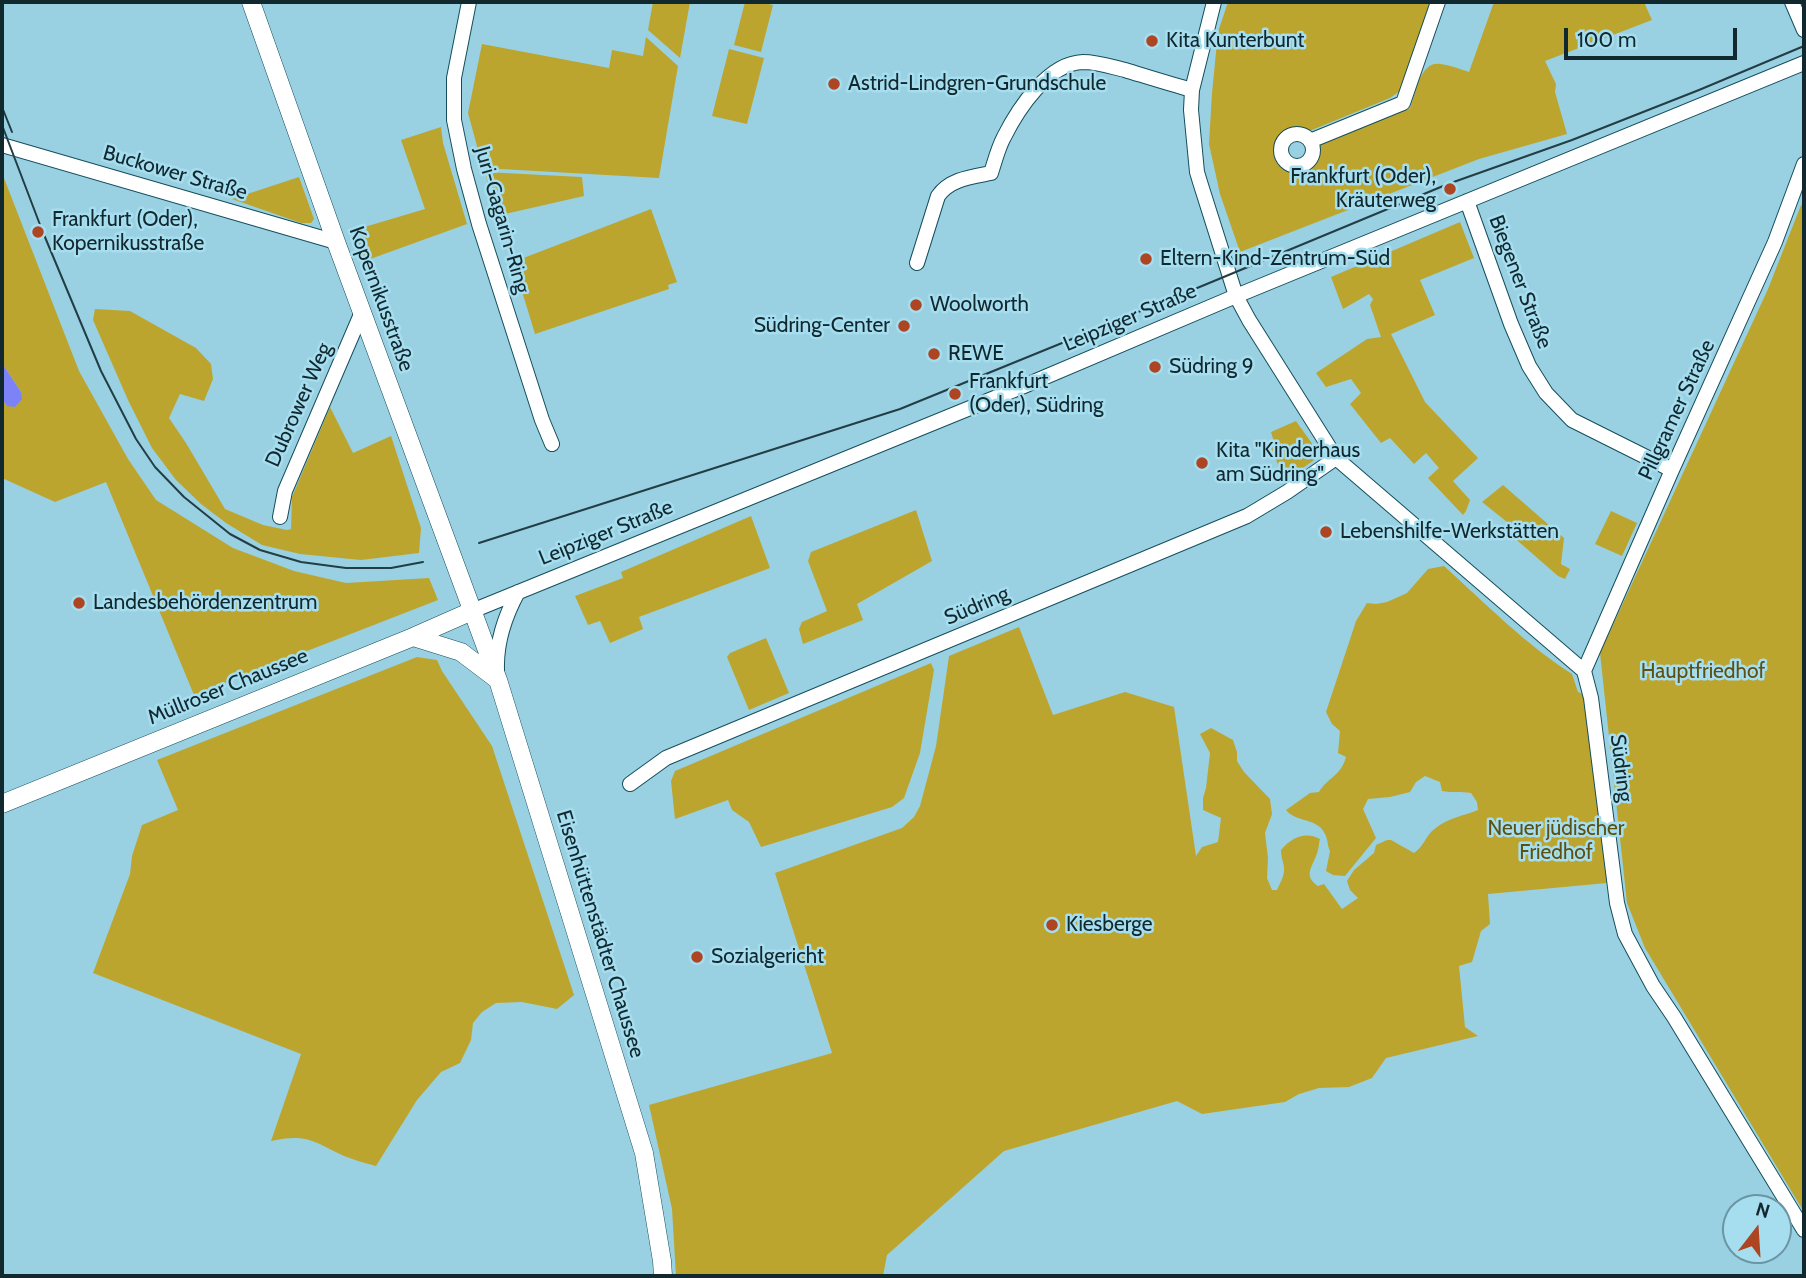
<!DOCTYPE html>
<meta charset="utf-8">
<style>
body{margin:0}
#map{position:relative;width:1806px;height:1278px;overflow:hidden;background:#99d1e2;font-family:Cabin,sans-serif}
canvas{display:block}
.frame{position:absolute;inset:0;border:4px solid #12282f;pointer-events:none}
.north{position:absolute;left:1722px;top:1194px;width:70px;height:70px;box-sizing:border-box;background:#a6deef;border:2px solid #6b95a2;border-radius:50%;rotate:17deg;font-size:19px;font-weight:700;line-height:28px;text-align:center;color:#12282f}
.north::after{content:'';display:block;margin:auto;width:24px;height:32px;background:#ad4523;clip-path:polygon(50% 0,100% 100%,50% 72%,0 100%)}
.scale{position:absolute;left:1564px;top:28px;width:173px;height:32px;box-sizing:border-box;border:4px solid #12282f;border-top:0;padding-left:9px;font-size:21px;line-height:24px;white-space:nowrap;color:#12282f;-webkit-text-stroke:5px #a6deef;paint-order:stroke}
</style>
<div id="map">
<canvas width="1806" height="1278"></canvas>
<div class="frame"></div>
<div class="north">N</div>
<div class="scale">100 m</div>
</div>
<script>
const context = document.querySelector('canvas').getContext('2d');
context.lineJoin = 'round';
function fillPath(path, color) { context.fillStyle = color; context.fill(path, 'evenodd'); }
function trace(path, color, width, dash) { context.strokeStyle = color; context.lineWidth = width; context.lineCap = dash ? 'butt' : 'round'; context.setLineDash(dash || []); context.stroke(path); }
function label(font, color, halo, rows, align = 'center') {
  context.font = font + ' Cabin,sans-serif'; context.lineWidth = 5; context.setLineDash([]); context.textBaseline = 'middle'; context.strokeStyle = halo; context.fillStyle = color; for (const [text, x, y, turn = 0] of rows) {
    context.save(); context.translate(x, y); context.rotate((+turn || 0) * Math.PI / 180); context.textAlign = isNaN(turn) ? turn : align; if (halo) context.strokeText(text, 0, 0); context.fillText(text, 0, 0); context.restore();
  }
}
fillPath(new Path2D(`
 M 653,2 L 690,2 L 680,58 L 648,30 Z
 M 745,2 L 759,2 L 773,5 L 761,52 L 734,45 Z
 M 1228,2 L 1430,2 L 1400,91 L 1390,98 L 1307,132 L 1293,131 L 1282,136 L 1277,150 L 1278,159 C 1298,176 1316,172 1320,144 L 1410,108 C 1416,93 1420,61 1440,64 C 1450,65 1460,69 1469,72 L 1494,2 L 1644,2 L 1652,20 L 1545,61 L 1556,84 L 1555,92 L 1567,134 L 1479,159 L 1240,252 L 1220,194 L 1209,144 L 1212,93 L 1218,32 Z
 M 646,37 L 678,66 L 659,178 L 483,168 L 468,113 L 482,44 L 609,68 L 612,50 L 643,56 Z
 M 729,49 L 764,58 L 747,124 L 712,116 Z
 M 441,127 L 443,143 L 467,224 L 362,262 L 351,231 L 425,209 L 401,140 Z
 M 485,172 L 582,177 L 584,196 L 496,216 Z
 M 2,173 L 79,371 L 128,459 L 156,500 L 233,548 L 294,571 L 346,583 L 429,578 L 438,600 L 194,695 L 106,482 L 55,502 L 2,478 L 2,399 L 7,406 L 21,392 L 2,363 Z
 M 299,177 L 314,219 L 311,223 L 301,223 L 232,199 Z
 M 1801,205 L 1804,206 L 1804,1212 L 1645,948 L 1627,903 L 1600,653 L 1768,289 Z
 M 651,209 L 677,282 L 668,285 L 669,289 L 535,334 L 513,262 Z
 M 1460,222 L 1474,258 L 1420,280 L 1435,315 L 1391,334 L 1425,402 L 1478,458 L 1453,481 L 1470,500 L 1466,511 L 1463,515 L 1428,478 L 1439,468 L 1426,453 L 1414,464 L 1390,438 L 1381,443 L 1350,404 L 1361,393 L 1351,379 L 1326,387 L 1316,373 L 1367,339 L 1381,337 L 1370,305 L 1373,299 L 1369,294 L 1343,309 L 1331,277 Z
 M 95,309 L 130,311 L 196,348 L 211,364 L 213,379 L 204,401 L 180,394 L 169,418 L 186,443 L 225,509 L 263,525 L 287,530 L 291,529 L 292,497 L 330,407 L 353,453 L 391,436 L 421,528 L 419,553 L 361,560 L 300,554 L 262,545 L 226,523 L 201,504 L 176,480 L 152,448 L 128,400 L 93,320 Z
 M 1296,421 L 1318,452 L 1314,460 L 1285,481 L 1271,448 L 1275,445 L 1271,432 Z
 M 1503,485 L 1564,538 L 1561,564 L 1570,569 L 1565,579 L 1558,576 L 1503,528 L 1507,522 L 1482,502 Z
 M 916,510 L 932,561 L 857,604 L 863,620 L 803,644 L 799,629 L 802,622 L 827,611 L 808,561 L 811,552 Z
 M 1611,511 L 1637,523 L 1622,556 L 1595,544 Z
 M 751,516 L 770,568 L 639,617 L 643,629 L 610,643 L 600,621 L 588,625 L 575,596 L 623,578 L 621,572 Z
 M 1444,566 C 1485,603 1525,644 1572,674 L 1578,692 L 1586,695 L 1607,883 L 1488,894 L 1490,924 L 1481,931 L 1472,962 L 1459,966 L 1465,1027 L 1478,1036 L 1386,1058 L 1372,1078 L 1349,1087 L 1319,1088 L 1299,1094 L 1285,1102 L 1202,1114 L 1177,1101 L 1004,1151 L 887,1255 L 883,1276 L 676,1276 L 672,1209 L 649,1105 L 832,1053 L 775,873 L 902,828 L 914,817 L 920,806 L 936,746 L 949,656 L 1019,627 L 1053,715 L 1125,692 L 1174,707 L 1196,856 L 1202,847 L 1218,842 L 1221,818 L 1203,810 L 1203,798 L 1206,788 L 1210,753 L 1200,734 L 1211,728 L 1233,740 L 1237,752 L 1237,761 L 1244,772 L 1270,799 L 1272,814 L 1265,833 L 1268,858 L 1267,878 L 1272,890 L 1277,890 C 1280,883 1285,875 1284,867 C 1283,861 1281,857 1281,850 C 1291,838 1305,831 1320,839 C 1319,842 1319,846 1318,850 C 1315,864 1301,875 1318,886 L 1324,884 L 1342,909 L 1358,898 L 1350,890 L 1347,881 L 1354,870 L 1374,853 L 1376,845 L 1387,840 L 1391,840 L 1414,853 C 1423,847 1425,838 1432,831 C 1447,818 1460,817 1478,810 L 1477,802 L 1471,793 C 1461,791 1452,793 1442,791 L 1440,782 L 1425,776 L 1416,782 L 1410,792 L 1390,797 L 1368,799 L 1363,809 L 1376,838 L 1345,876 L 1333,875 L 1326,871 L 1330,851 C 1327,845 1328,839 1325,834 C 1317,817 1296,823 1286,810 L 1310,793 L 1319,792 C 1328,777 1341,776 1346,757 L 1338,753 L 1340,731 L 1332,724 L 1326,712 L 1356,621 L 1367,603 L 1376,604 L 1387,602 L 1407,593 L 1428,569 Z
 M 766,638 L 789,693 L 749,710 L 727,657 L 730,653 Z
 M 417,657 L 437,660 L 442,671 L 492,746 L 574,995 L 557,1009 L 522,1002 L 496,1003 L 482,1012 L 473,1023 L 471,1040 L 460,1063 L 441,1072 L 417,1100 L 376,1166 C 365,1163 354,1160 344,1156 C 314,1142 307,1133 271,1141 L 301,1054 L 93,973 L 130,874 L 132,856 L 142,825 L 178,810 L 157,760 Z
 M 931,663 L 934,670 L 920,753 L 904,798 L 892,807 L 761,847 L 749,822 L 732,810 L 728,800 L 675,819 L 671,781 L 675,771 Z`), '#bca52e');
fillPath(new Path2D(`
 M 2,363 L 21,392 L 22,399 L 15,407 L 7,406 L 2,399 Z`), '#7c83f7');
const minor = new Path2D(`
 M 469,2 L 454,78 L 454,120 L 464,169 L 479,224 L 542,420 L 552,444
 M 1214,2 L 1192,90 L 1191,110 L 1197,172 L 1200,182 L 1236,296 L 1249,320 L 1336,458 L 1584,671 L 1591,698 L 1617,903 L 1625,934 L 1653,986 L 1674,1017 L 1804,1230
 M 1792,2 L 1804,30
 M1281 150a16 16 0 1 1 32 0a16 16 0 1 1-32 0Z
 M 1310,141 L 1403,103 L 1438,2
 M 2,145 L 336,242
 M 1467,201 L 1511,324 L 1529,366 L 1546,393 L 1572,420 L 1672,470
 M 917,263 L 938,196 C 950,179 971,177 991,173 C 995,161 998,148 1004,137 C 1018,109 1048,63 1083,62 C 1097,62 1112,67 1125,70 C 1148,77 1170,84 1192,90
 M 280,517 L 285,491 L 362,312
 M 472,611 L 1024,386 L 1236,296 L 1804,63
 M 497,670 C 496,642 505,616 518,592
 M 1584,671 L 1672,470 L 1775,242 L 1804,164
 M 630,784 L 666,758 L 1247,516 L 1287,492 L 1336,458`);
const major = new Path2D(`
 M 251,2 L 336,242 L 498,680 L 644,1153 L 662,1261 L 663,1276
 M 413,637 L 461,652 L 498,680
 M 2,804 L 413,637 L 472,611`);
trace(minor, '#144e5c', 16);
trace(major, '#144e5c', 19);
trace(minor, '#fff', 14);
trace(major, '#fff', 18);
trace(new Path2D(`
 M 2,107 L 12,132
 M 2,125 L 42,230 L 101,371 L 136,439 L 155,467 L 184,497 L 230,534 L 260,550 L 301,562 L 346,568 L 391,568 L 423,562
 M 479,543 L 900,409 L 1202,286 L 1448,184 L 1572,140 L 1699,90 L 1804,46`), '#233d45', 2);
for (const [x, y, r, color] of [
 [1152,41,7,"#ad4523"],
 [834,84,7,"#ad4523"],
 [1450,189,7,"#ad4523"],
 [38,232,7,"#ad4523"],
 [1146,259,7,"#ad4523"],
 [916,305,7,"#ad4523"],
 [904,326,7,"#ad4523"],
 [934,354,7,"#ad4523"],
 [1155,367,7,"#ad4523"],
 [955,394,7,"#ad4523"],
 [1202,463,7,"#ad4523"],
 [1326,532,7,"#ad4523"],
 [79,603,7,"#ad4523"],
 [1052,925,7,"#ad4523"],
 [697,957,7,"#ad4523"]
]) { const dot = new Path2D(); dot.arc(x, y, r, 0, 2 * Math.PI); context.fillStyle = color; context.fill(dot); trace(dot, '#a6deef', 2.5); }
label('21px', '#12282f', '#a6deef', [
 ["Kita Kunterbunt",1166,41],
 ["Astrid-Lindgren-Grundschule",848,84],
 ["Frankfurt (Oder),",1436,177,"right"],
 ["Kräuterweg",1436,201,"right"],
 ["Frankfurt (Oder),",52,220],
 ["Kopernikusstraße",52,244],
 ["Eltern-Kind-Zentrum-Süd",1160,259],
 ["Woolworth",930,305],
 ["Südring-Center",890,326,"right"],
 ["REWE",948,354],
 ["Südring 9",1169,367],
 ["Frankfurt",969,382],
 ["(Oder), Südring",969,406],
 ["Kita \"Kinderhaus",1216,451],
 ["am Südring\"",1216,475],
 ["Lebenshilfe-Werkstätten",1340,532],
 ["Landesbehördenzentrum",93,603],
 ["Kiesberge",1066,925],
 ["Sozialgericht",711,957]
], 'left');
label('21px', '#12282f', '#a6deef', [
 ["Buckower Straße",175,173,16],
 ["Juri-Gagarin-Ring",502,220,74],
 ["Biegener Straße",1520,282,69],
 ["Kopernikusstraße",381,299,70],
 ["Leipziger Straße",1130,318,-23],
 ["Dubrower Weg",299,405,-66],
 ["Pillgramer Straße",1677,410,-65],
 ["Leipziger Straße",606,533,-22],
 ["Südring",977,606,-23],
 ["Müllroser Chaussee",228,687,-22],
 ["Südring",1621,768,83],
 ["Eisenhüttenstädter Chaussee",600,934,73]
]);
label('21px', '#5c5012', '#a6deef', [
 ["Hauptfriedhof",1703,672],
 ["Neuer jüdischer",1556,829],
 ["Friedhof",1556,853]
]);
</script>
